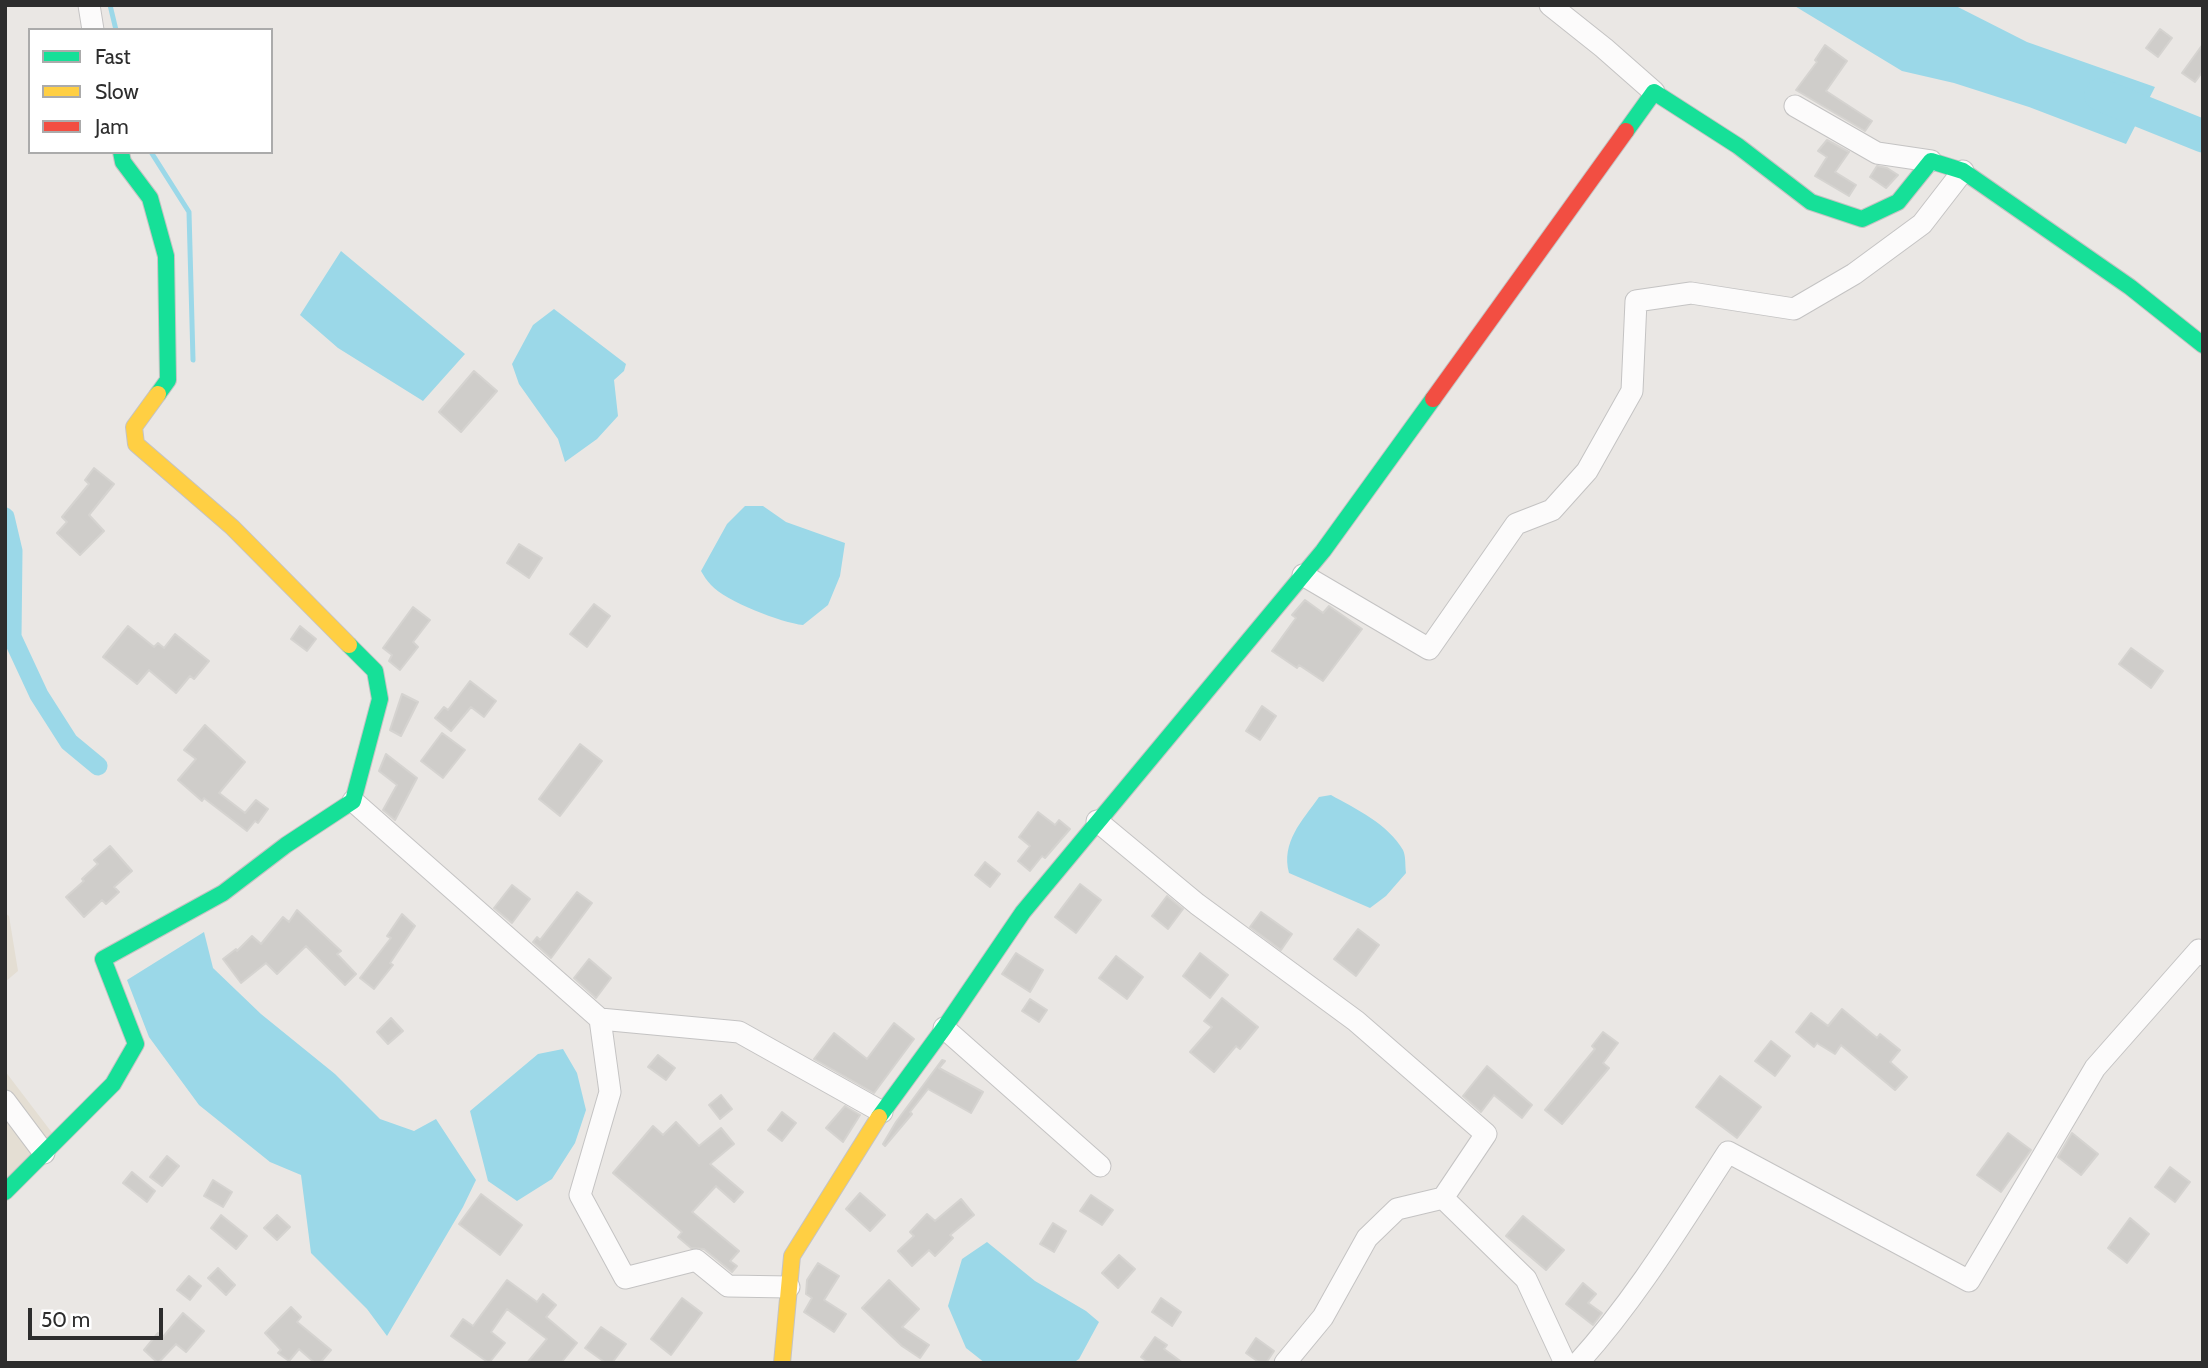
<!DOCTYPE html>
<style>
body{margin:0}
#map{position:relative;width:2208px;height:1368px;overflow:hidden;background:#eae7e4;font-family:Cabin,sans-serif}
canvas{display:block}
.frame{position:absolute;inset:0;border:7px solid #2d2d2d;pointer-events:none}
.legend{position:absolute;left:28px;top:28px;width:245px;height:126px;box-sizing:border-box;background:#fff;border:2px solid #ababab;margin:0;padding:9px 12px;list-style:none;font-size:21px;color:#2d2d2d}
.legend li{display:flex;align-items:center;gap:14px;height:35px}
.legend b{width:35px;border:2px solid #ababab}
.scale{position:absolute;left:28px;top:1308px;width:135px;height:32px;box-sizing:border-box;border:4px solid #2d2d2d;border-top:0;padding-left:9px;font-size:21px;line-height:24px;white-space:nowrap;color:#2d2d2d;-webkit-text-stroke:5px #fff;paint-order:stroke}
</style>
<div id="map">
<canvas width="2208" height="1368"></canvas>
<div class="frame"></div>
<ul class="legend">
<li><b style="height:9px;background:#16e098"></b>Fast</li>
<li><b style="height:9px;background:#ffcf43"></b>Slow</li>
<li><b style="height:9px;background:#f24e42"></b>Jam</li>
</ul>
<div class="scale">50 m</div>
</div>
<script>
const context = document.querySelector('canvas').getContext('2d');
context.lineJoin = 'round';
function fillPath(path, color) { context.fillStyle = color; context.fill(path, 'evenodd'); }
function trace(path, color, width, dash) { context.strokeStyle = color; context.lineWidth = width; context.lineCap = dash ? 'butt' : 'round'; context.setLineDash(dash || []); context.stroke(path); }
fillPath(new Path2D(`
 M 5,913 L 9,916 L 18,971 L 5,982 Z
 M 5,1071 L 53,1134 L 5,1198 Z`), '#e4ded3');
fillPath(new Path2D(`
 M 1793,5 L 1954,5 L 2027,42 L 2155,87 L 2126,144 L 2029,107 L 1954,83 L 1902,71 Z
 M 341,251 L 465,354 L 423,401 L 338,348 L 300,315 Z
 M 554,309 L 626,364 L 624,371 L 614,380 L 618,416 L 597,439 L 565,462 L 558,439 L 519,384 L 512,364 L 533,325 Z
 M 745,506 L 763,506 L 786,522 L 845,543 L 840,576 L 828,605 L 803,625 C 782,623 725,601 711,585 C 707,581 704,576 701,571 L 727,524 Z
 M 1331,795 C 1356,809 1388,824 1403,850 C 1406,856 1405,866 1406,873 L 1386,896 L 1370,908 L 1289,873 C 1281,842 1302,821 1319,797 Z
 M 204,932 L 213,968 L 261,1014 L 335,1074 L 380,1119 L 414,1131 L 436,1119 L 476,1180 L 463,1207 L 387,1336 L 367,1309 L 311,1253 L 301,1175 L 270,1162 L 199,1105 L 149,1037 L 127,980 Z
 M 563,1049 L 577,1073 L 586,1110 L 575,1143 L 552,1179 L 517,1201 L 488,1181 L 470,1111 L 538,1054 Z
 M 987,1242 L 1035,1281 L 1086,1311 L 1099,1322 L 1079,1359 L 1073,1363 L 985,1363 L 966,1348 L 948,1306 L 962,1259 Z`), '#9bd8e8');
trace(new Path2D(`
 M 110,5 L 116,30
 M 151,152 L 189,212 L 193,360`), '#9bd8e8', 5);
trace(new Path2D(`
 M 5,517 L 13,551 L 12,637 L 39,695 L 69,742 L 98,766`), '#9bd8e8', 19);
trace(new Path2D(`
 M 2101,95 L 2203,136`), '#9bd8e8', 33);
const building = new Path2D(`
 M 2160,29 L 2172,38 L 2158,57 L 2146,48 Z
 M 2203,44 L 2203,71 L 2195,82 L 2182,73 Z
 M 1825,45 L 1847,61 L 1826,91 L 1872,121 L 1865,131 L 1796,90 L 1817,62 L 1815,60 Z
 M 1827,140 L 1849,152 L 1835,172 L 1856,185 L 1849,196 L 1815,176 L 1827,157 L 1818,151 Z
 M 1877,166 L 1887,168 L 1898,175 L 1886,188 L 1870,177 Z
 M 474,371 L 497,391 L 461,432 L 439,412 Z
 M 94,468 L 114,484 L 89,515 L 104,531 L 80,555 L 57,533 L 67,522 L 62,517 L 89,484 L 85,480 Z
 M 519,544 L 542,558 L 529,578 L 507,563 Z
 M 1305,600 L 1323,613 L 1329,606 L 1362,629 L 1323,681 L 1299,665 L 1297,668 L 1272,651 L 1296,618 L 1292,615 Z
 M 594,604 L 610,616 L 587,647 L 570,634 Z
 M 413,607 L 430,620 L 413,642 L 418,647 L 400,670 L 389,661 L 392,655 L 383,648 Z
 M 128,626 L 154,647 L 158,643 L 164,648 L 175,634 L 209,661 L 194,679 L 190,676 L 176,693 L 149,670 L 137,684 L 103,657 Z
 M 300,626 L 316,639 L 307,651 L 291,639 Z
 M 2131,648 L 2163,671 L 2151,688 L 2119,664 Z
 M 470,681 L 496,701 L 484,717 L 471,707 L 451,731 L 435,718 L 444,707 L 448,710 Z
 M 402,694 L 418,702 L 401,736 L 390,730 Z
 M 1262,706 L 1276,716 L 1260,740 L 1246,731 Z
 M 205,725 L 245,762 L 219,793 L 245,813 L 256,800 L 268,809 L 258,823 L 255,821 L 247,831 L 204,798 L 202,801 L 178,780 L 196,759 L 184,750 Z
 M 442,733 L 465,750 L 443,778 L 421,761 Z
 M 580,744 L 602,761 L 560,816 L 539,799 Z
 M 386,754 L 417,778 L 395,820 L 383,810 L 397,785 L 379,771 Z
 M 1038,812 L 1055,825 L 1059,820 L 1070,829 L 1045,858 L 1042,856 L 1030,871 L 1018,861 L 1030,846 L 1019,837 Z
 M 110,846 L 132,871 L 114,887 L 119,892 L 106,904 L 102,900 L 84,917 L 66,897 L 84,881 L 82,879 L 98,864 L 94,860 Z
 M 985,862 L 1000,874 L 990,887 L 975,875 Z
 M 1080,884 L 1101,900 L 1076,933 L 1055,917 Z
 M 512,885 L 530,899 L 512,923 L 494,908 Z
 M 577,892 L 592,903 L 551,958 L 533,942 L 537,937 L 540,940 Z
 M 1167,896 L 1183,909 L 1168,929 L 1152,916 Z
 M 297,910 L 341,951 L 337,954 L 356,974 L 345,985 L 306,946 L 277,974 L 266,963 L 241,983 L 223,959 L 236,949 L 237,951 L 252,936 L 261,944 L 283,917 L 289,922 Z
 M 1261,912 L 1292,934 L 1281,950 L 1250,927 Z
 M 402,914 L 415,926 L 390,963 L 393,965 L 374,989 L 360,978 L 391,938 L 387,936 Z
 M 1358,929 L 1379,945 L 1356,976 L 1334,959 Z
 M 1016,953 L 1043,970 L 1030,992 L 1002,974 Z
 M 1200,953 L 1228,975 L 1210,998 L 1183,976 Z
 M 1116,956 L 1143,977 L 1127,999 L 1099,978 Z
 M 589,959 L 611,978 L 596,998 L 574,978 Z
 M 1222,998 L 1258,1027 L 1240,1049 L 1236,1046 L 1214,1072 L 1190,1052 L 1212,1027 L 1204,1021 Z
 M 1030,999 L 1047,1010 L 1039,1022 L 1022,1011 Z
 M 1842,1009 L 1877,1038 L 1880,1034 L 1900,1050 L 1890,1062 L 1907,1077 L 1895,1090 L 1841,1045 L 1835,1054 L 1817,1043 L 1814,1047 L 1796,1032 L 1811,1013 L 1828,1026 Z
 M 391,1018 L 403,1031 L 388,1044 L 377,1032 Z
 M 894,1023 L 914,1039 L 874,1093 L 814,1059 L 834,1033 L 867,1059 Z
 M 1603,1032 L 1618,1043 L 1603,1063 L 1609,1068 L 1562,1124 L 1545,1110 L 1595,1049 L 1592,1046 Z
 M 1771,1041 L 1790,1056 L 1775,1076 L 1755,1061 Z
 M 658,1055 L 675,1068 L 666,1080 L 648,1067 Z
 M 942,1060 L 945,1061 L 939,1068 L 983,1092 L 971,1113 L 928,1089 L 910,1112 L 912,1114 L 885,1146 L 883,1144 L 896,1122 Z
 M 1487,1066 L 1532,1105 L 1522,1118 L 1494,1095 L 1481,1112 L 1463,1096 Z
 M 1720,1076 L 1761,1107 L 1737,1138 L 1696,1107 Z
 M 721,1095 L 732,1109 L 720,1119 L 709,1105 Z
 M 845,1106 L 860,1115 L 843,1142 L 826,1128 Z
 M 782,1112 L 796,1123 L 782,1141 L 768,1130 Z
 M 676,1122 L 699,1146 L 721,1128 L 734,1144 L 710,1164 L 743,1192 L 734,1202 L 716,1186 L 692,1212 L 739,1251 L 730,1261 L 737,1266 L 732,1272 L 704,1249 L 691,1248 L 678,1237 L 682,1232 L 613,1173 L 653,1126 L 663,1135 Z
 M 2008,1133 L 2031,1150 L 2001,1192 L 1977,1175 Z
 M 2072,1133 L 2098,1154 L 2081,1175 L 2058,1157 Z
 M 167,1156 L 179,1166 L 162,1186 L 150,1177 Z
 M 2170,1167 L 2190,1182 L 2175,1202 L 2155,1187 Z
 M 132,1172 L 155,1191 L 147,1202 L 123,1183 Z
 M 213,1180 L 232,1192 L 223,1207 L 204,1196 Z
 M 860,1193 L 885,1215 L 870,1231 L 846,1209 Z
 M 481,1194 L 522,1225 L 500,1255 L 459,1224 Z
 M 1091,1195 L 1113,1210 L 1102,1225 L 1080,1211 Z
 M 961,1199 L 974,1215 L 950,1235 L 953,1238 L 935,1256 L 929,1250 L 912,1266 L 898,1251 L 914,1236 L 910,1232 L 927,1214 L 935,1221 Z
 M 221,1215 L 247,1236 L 236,1249 L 211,1228 Z
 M 277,1215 L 290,1227 L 277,1240 L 264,1228 Z
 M 1523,1216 L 1564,1250 L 1546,1270 L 1506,1236 Z
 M 2130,1218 L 2149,1234 L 2127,1263 L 2108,1248 Z
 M 1053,1223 L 1066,1231 L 1054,1252 L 1040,1244 Z
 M 1119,1255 L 1135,1269 L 1118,1288 L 1102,1273 Z
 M 818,1263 L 839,1276 L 824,1300 L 846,1314 L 834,1332 L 804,1312 L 812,1298 L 806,1294 L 807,1280 Z
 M 218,1268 L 235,1285 L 226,1295 L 208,1278 Z
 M 189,1276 L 201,1286 L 190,1300 L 177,1290 Z
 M 507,1280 L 537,1302 L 543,1294 L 556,1305 L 546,1317 L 577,1343 L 561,1363 L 527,1363 L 547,1339 L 507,1309 L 491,1332 L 505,1343 L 489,1363 L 451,1336 L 463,1319 L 473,1326 Z
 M 889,1280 L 919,1309 L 902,1327 L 929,1345 L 920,1358 L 902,1346 L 862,1308 Z
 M 1583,1283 L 1596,1294 L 1588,1303 L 1602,1313 L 1593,1325 L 1566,1304 Z
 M 682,1298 L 702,1313 L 671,1355 L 651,1339 Z
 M 1161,1298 L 1181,1312 L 1172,1326 L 1152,1312 Z
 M 291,1307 L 301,1317 L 297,1322 L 331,1350 L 320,1363 L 315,1363 L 299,1349 L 289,1361 L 278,1353 L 281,1350 L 265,1333 Z
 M 183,1313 L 204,1331 L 186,1352 L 176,1344 L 158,1363 L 144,1350 L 158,1333 L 163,1337 Z
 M 601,1327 L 626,1344 L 612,1363 L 606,1363 L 585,1348 Z
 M 1155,1337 L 1167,1345 L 1164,1349 L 1183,1363 L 1149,1363 L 1141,1357 Z
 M 1256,1338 L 1274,1351 L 1266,1363 L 1260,1363 L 1246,1353 Z`);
fillPath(building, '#cfcdca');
trace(building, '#d5d3d0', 2);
const street = new Path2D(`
 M 89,5 L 93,30
 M 1550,5 L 1604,48 L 1654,92
 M 1795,106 L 1877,153 L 1931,161
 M 1303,575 L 1429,649 L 1516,524 L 1552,510 L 1587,471 L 1632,391 L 1636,301 L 1691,293 L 1794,309 L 1854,274 L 1922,224 L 1963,171
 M 353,801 L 600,1019 L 739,1032 L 882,1112
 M 1097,821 L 1197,904 L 1356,1021 L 1486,1134 L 1443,1198 L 1526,1279 L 1565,1363
 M 600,1019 L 610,1092 L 580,1195 L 625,1278 L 696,1260 L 728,1286 L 789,1287
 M 944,1028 L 1100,1166
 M 5,1101 L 44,1153
 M 1285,1363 L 1323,1317 L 1367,1238 L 1397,1209 L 1443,1198
 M 1578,1363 C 1636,1299 1681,1224 1728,1152 L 1969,1281 L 2095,1068 L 2199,950 L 2203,955`);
const fast = new Path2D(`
 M 1626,131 L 1654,92 L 1738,146 L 1811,202 L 1862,219 L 1898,202 L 1931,161 L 1963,171 L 2130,287 L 2203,345
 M 121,152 L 123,162 L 150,198 L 166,256 L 168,380 L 158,394
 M 879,1117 L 944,1028 L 1023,912 L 1323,551 L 1433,399
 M 5,1192 L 113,1084 L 136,1044 L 103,959 L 223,893 L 286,845 L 353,801 L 380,699 L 375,671 L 349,645`);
const slow = new Path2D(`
 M 158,394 L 134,427 L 136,444 L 232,527 L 349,645
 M 782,1363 L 792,1256 L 879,1117`);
const jam = new Path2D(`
 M 1433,399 L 1626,131`);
trace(street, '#c4c3c3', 23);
trace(fast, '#c4c3c3', 18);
trace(slow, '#c4c3c3', 18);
trace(jam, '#c4c3c3', 18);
trace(street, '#fcfbfb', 21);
trace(fast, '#16e098', 16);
trace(slow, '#ffcf43', 16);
trace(jam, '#f24e42', 16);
</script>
